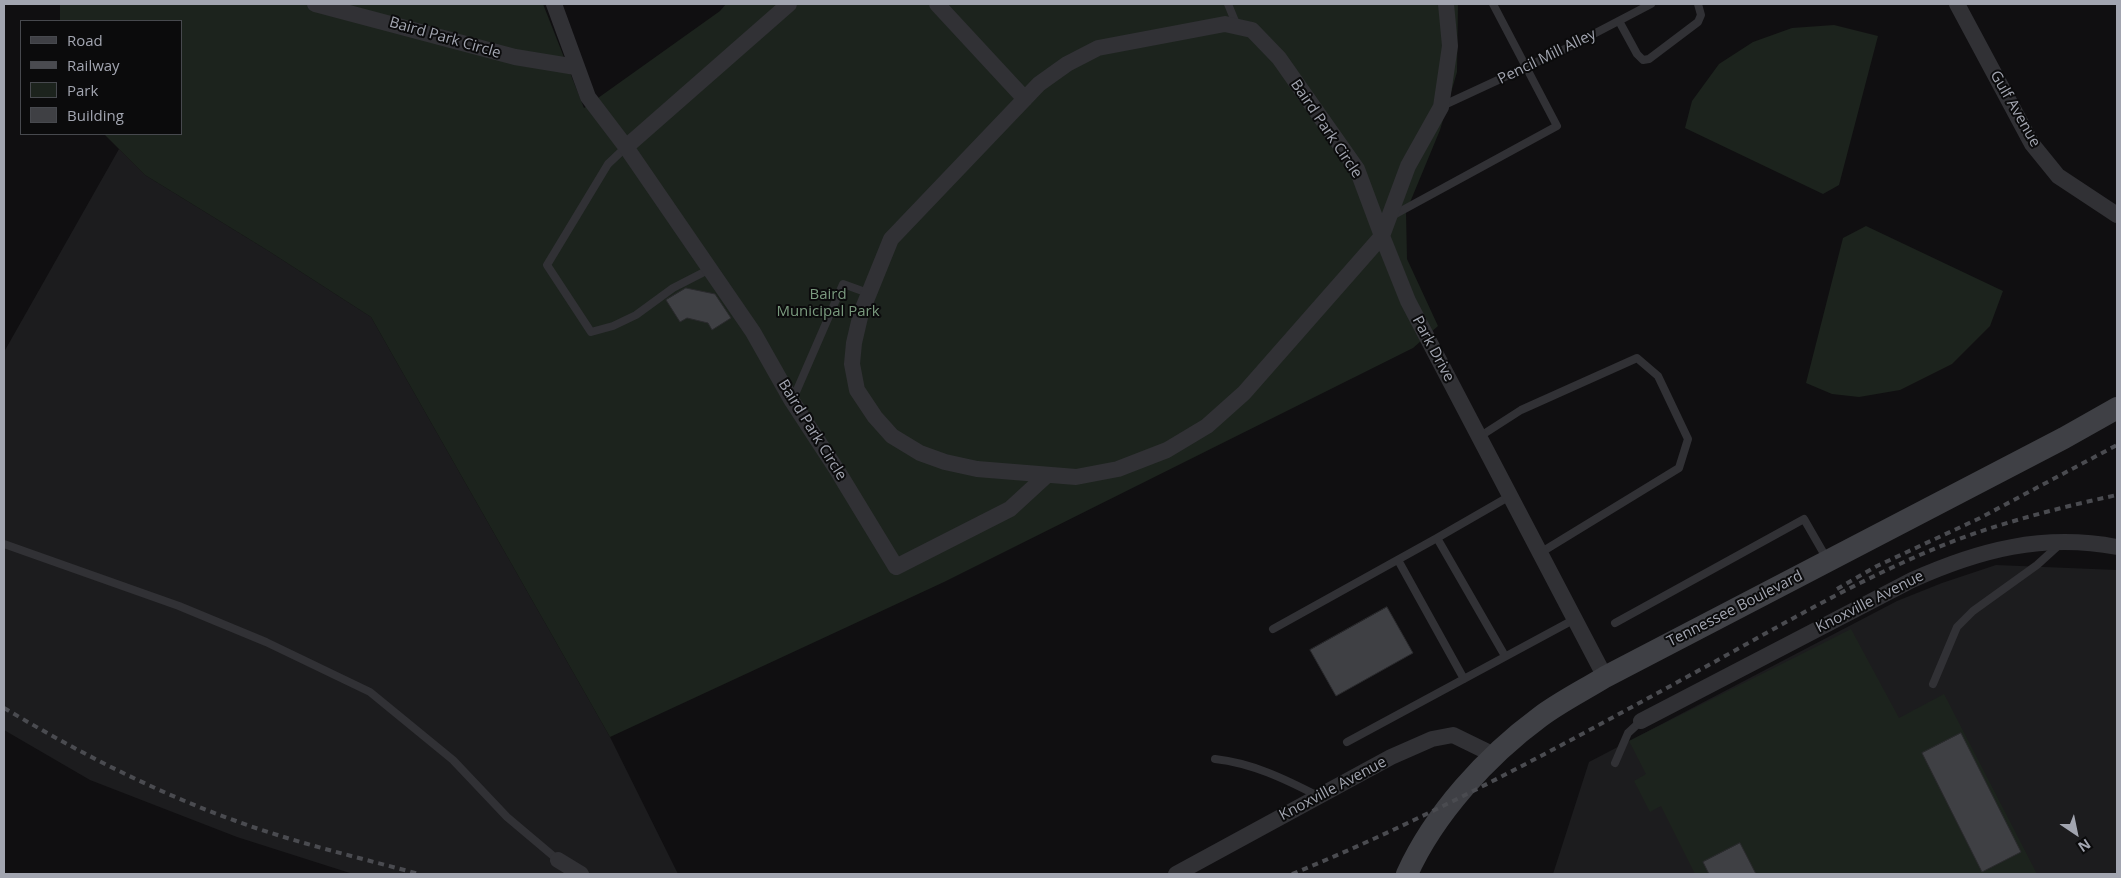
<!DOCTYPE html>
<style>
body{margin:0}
#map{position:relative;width:2121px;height:878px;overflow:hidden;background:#100f11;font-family:"Open Sans",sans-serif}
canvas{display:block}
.frame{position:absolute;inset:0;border:5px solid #a2a5b0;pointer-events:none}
.legend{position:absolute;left:20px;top:20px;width:162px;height:115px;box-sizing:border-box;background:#0b0b0c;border:1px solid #47494e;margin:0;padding:6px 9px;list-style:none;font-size:15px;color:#a2a5b0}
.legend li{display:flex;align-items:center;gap:10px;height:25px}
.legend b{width:25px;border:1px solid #47494e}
.north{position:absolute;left:2051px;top:808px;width:50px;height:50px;-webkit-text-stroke:4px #0b0b0c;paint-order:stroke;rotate:146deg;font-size:14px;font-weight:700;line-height:20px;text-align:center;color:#a2a5b0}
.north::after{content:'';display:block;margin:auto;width:18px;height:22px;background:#a2a5b0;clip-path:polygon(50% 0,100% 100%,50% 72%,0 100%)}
</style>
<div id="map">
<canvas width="2121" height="878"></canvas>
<div class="frame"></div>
<ul class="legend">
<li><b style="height:6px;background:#3f4045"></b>Road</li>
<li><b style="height:6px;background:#4a4b50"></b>Railway</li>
<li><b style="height:14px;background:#1c231d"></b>Park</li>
<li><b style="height:14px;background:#3f4044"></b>Building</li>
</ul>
<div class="north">N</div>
</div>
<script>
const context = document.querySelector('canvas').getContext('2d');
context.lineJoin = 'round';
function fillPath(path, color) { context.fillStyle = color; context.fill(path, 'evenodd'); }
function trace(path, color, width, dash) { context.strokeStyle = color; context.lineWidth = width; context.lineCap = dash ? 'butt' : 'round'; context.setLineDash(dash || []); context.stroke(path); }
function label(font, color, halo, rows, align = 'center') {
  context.font = font + ' "Open Sans",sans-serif'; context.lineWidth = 4; context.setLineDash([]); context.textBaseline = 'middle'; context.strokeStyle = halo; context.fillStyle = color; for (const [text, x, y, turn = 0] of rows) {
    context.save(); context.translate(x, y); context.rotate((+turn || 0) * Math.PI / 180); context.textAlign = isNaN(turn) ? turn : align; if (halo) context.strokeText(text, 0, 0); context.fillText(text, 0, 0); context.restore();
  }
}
fillPath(new Path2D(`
 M 119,149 L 145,175 L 267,250 L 371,317 L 610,737 L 678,874 L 353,874 L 237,837 L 90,780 L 4,730 L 4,352 Z
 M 1996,565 L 2117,570 L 2117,874 L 1553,874 L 1589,762 L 1897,601 L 1942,583 Z`), '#1c1c1e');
fillPath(new Path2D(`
 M 60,4 L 543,4 L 584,108 L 720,11 L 726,4 L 1458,4 L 1457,72 L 1440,130 L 1406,212 L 1407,259 L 1438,326 L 1413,348 L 944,582 L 610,737 L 371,317 L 267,250 L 145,175 L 104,134 L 181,134 L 181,21 L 60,21 Z
 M 1834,25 L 1878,36 L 1839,185 L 1823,194 L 1685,128 L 1692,101 L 1719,64 L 1753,42 L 1792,28 Z
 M 1866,226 L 2003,291 L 1990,326 L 1952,364 L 1900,390 L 1859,397 L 1832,394 L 1806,383 L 1843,238 Z
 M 1851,629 L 1899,718 L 1944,694 L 2037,874 L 1695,874 L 1661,806 L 1650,812 L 1634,781 L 1646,774 L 1629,741 Z`), '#1c231d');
const building = new Path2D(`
 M 686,288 L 715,294 L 731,318 L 712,330 L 708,323 L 687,318 L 680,322 L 666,300 Z
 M 1387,607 L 1413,653 L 1336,696 L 1310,650 Z
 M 1961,733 L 2021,852 L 1982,872 L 1922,753 Z
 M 1740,843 L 1756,874 L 1709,874 L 1703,862 Z`);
fillPath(building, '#3f4044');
trace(building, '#2a2a2d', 1);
trace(new Path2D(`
 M 1228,4 L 1237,26
 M 1619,21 L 1637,54 L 1643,60 L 1649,59 L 1698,22 L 1701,15 L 1698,4
 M 1442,106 L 1565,49 L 1651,4
 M 626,147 L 608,164 L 547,265 L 591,332 L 613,326 L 636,315 L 673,288 L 710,269
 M 1390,217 L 1557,126 L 1493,4
 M 793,399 L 843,284 L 868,293
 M 1479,437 L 1521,410 L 1637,358 L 1658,376 L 1688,439 L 1679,468 L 1540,553
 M 4,544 L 179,606 L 266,642 L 370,692 L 453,760 L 507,817 L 558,860
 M 1398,560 L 1464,679
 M 1615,623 L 1804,519 L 1827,559
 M 1273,629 L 1437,538
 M 1505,656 L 1437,538 L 1510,496
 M 1933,684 L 1957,627 L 1973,611 L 2037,565 L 2059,545
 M 1347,742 L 1575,619
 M 1215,759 C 1252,763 1285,779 1318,796
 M 1615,763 L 1628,733 L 1641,721`), '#313135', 8);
trace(new Path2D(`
 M 315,4 L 515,57 L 576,67
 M 554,4 L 588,97 L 626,147 L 753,332 L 792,401 L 837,470 L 896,567 L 1010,509 L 1047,475
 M 937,4 L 1025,99
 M 1446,4 L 1450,46 L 1441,107 L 1408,166 L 1382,236 L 1408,301 L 1605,677
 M 1957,4 L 2032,144 L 2058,176 L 2117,215
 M 1225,24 L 1252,30 L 1279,58 L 1357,169 L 1382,236 L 1244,393 L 1207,426 L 1167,450 L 1118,469 L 1076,477 L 977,469 L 945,462 L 920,453 L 892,436 L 875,417 L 857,390 L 852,364 L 854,343 L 861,313 L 891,239 L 1039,84 L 1067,64 L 1098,48 Z
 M 626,147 L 789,4
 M 1641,721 L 1912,580 C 1979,550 2043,533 2117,547
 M 558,860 L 581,874
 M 1176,874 L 1391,757 L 1432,739 L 1453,735 L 1494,755`), '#313135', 16);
trace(new Path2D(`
 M 1407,874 C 1434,814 1487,756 1540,717 C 1560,702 1584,690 1605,677 L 2064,438 L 2117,408`), '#3f4045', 22);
trace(new Path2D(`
 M 1837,589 L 1877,566 L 1980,518 L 2117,445
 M 4,708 C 78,752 155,792 236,821 C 296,843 357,857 419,874
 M 1292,874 C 1428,819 1557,748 1685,678 C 1777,628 1869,572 1967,536 C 2016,519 2066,506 2117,495`), '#4a4b50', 4, [6, 5]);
label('15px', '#a2a5b0', '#0b0b0c', [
 ["Baird Park Circle",445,38,16],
 ["Pencil Mill Alley",1547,57,-26],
 ["Gulf Avenue",2015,109,60],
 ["Baird Park Circle",1326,129,56],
 ["Park Drive",1433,349,62],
 ["Baird Park Circle",812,430,58],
 ["Knoxville Avenue",1870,602,-27],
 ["Tennessee Boulevard",1735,609,-27],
 ["Knoxville Avenue",1333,789,-28]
]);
label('15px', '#7a9a7e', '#0b0b0c', [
 ["Baird",828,295],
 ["Municipal Park",828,312]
]);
</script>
